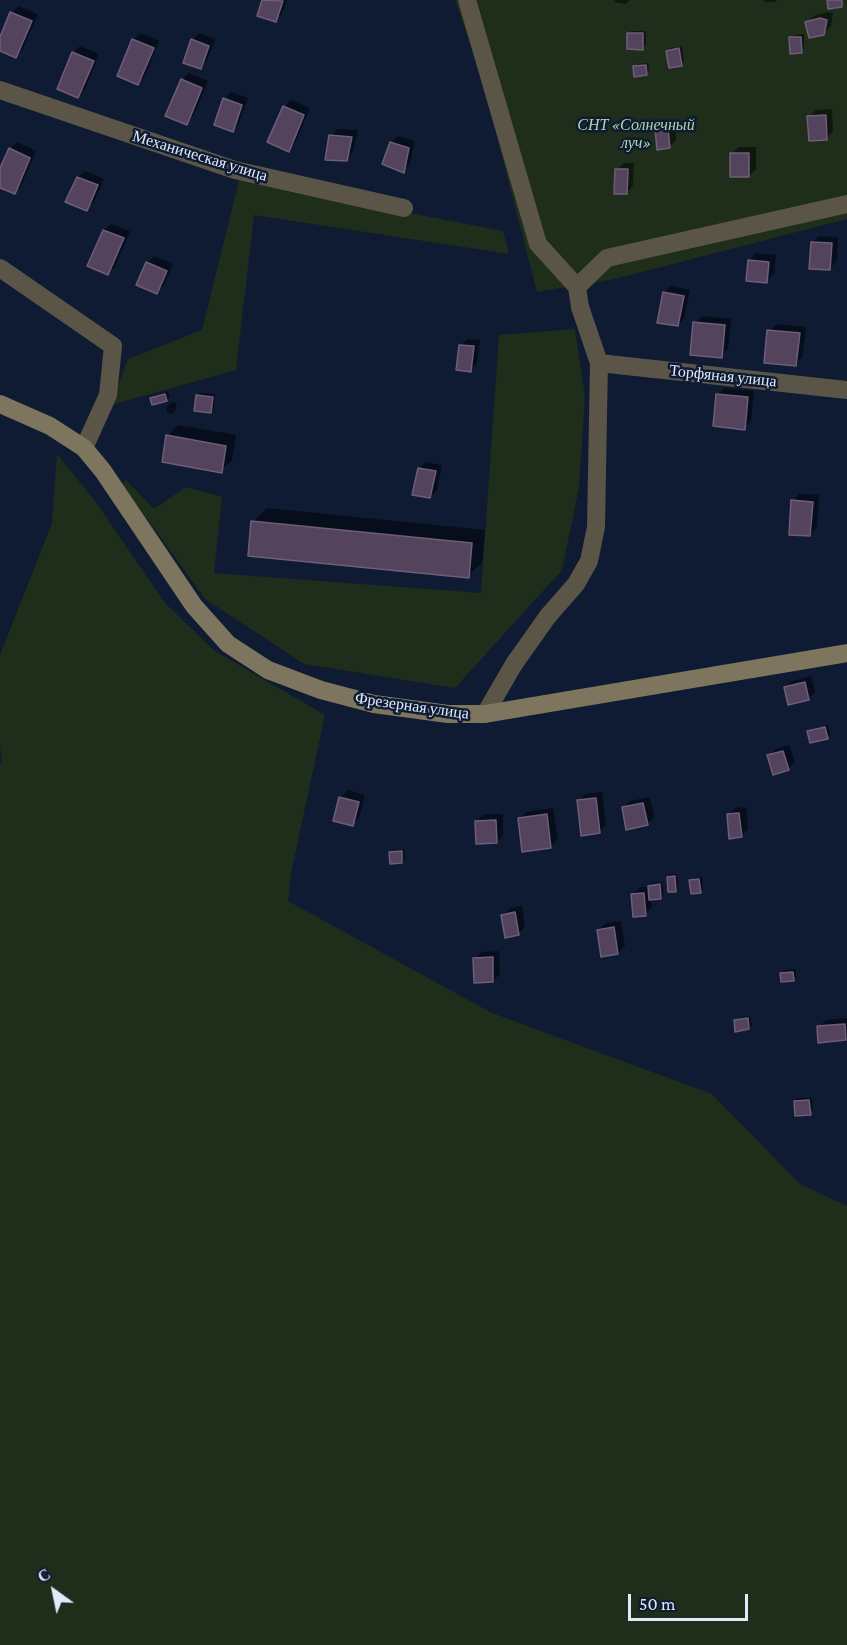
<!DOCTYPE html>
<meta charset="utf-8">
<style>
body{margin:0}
#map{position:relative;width:847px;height:1645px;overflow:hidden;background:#0e1b33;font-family:"Crimson Pro",serif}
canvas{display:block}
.north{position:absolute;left:24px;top:1561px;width:60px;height:60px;-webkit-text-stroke:4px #0e1b33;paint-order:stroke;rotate:327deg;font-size:16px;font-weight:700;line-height:24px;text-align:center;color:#e0eafa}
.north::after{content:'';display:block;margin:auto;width:21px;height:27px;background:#e0eafa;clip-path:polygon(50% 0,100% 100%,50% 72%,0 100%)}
.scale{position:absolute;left:628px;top:1594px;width:120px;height:27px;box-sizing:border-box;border:3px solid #e0eafa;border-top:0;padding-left:8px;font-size:18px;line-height:21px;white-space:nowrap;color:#e0eafa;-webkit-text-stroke:4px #0e1b33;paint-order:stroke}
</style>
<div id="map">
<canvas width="847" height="1645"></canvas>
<div class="north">С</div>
<div class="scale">50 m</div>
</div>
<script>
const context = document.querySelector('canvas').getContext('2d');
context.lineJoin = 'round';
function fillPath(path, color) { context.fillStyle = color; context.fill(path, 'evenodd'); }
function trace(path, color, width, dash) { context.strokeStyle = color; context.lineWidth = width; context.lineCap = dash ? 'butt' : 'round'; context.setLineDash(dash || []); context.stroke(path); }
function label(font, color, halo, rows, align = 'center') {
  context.font = font + ' "Crimson Pro",serif'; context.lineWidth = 5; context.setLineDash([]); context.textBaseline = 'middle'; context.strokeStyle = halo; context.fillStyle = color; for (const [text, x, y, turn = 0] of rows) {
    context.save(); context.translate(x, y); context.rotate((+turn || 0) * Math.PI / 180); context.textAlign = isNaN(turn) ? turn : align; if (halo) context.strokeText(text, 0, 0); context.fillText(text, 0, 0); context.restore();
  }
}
fillPath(new Path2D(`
 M 455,0 L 847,0 L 847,219 L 615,279 L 537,292 L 480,71 Z
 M 239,180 L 503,231 L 509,254 L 254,215 L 236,370 L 111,405 L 128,359 L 202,330 Z
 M 575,329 L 585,396 L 579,488 L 562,570 L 455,688 L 304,664 L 205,599 L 122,484 L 126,480 L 154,509 L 186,487 L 222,497 L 214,573 L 481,593 L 499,335 Z
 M 57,454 L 95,501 L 165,603 L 215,651 L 325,715 L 292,869 L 288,901 L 492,1013 L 712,1094 L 800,1184 L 847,1206 L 847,1645 L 0,1645 L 0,764 L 2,761 L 0,747 L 0,655 L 52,523 Z`), '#1f2d1b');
fillPath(new Path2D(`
 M 264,0 L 287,0 L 282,14 L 275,21 L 259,15 Z
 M 615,0 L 629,0 L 626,4 L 614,2 Z
 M 764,0 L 777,0 L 775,2 L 764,2 Z
 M 18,6 L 38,14 L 23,49 L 16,56 L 0,50 L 0,41 L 12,13 Z
 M 828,12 L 833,13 L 831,26 L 824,33 L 807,23 L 814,16 Z
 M 631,31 L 646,31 L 646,45 L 643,48 L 628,34 Z
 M 140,33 L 159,41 L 145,76 L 138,83 L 133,40 Z
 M 199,33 L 215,39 L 207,61 L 201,67 L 193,40 Z
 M 804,34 L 804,48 L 801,51 L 791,38 L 794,35 Z
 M 80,46 L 99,54 L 85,89 L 78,96 L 73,53 Z
 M 682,46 L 684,61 L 681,65 L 668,51 L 671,48 Z
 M 648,63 L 649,71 L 646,74 L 635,67 L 638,64 Z
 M 189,73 L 208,81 L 193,116 L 187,123 L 182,80 Z
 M 231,92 L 248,98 L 239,123 L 233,130 L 225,99 Z
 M 291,100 L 310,108 L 295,143 L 288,150 L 284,107 Z
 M 832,109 L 833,132 L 826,139 L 809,117 L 816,110 Z
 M 675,121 L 676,140 L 670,147 L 656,129 L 663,122 Z
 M 338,129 L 358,130 L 353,152 L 346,159 L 331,136 Z
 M 398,136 L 415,141 L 410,164 L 403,171 L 391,143 Z
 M 17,142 L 36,151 L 21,186 L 14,193 L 0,187 L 0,172 L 10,149 Z
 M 738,147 L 756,147 L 756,169 L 749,176 L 732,154 Z
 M 624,163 L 634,163 L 633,186 L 626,193 L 617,170 Z
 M 85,171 L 104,179 L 94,202 L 87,209 L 78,177 Z
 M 111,224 L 130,231 L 115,267 L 108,273 L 104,230 Z
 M 819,236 L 838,237 L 837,261 L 830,268 L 812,243 Z
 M 756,253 L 776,255 L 774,274 L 767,281 L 750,260 Z
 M 154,256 L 173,264 L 164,285 L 157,292 L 147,263 Z
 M 671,286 L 690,290 L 684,318 L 678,325 L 664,293 Z
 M 702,316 L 731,319 L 728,349 L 721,356 L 695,323 Z
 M 776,324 L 806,327 L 802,357 L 795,364 L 769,331 Z
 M 467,339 L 480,340 L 477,363 L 470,370 L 460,346 Z
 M 724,388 L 754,391 L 751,421 L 744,428 L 718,395 Z
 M 168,392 L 170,396 L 167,399 L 153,403 L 152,398 L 155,395 Z
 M 200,393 L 215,394 L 214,408 L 211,411 L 197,396 Z
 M 171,402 L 177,403 L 175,411 L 172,414 L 166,412 L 168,405 Z
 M 178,425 L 236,435 L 232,460 L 221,471 L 168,436 Z
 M 426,462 L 442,465 L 437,490 L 430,497 L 419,469 Z
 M 799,494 L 819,495 L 817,528 L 810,535 L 793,501 Z
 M 267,508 L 485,530 L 482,562 L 468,576 L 253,522 Z
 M 811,676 L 815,692 L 809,698 L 785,687 L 792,681 Z
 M 828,725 L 830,734 L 827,737 L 808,732 L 811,729 Z
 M 789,745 L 795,762 L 788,769 L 769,756 L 776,749 Z
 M 348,790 L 365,795 L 359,818 L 352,825 L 335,820 L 341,797 Z
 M 602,792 L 606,825 L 599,832 L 578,801 L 585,794 Z
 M 650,797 L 654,817 L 647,824 L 623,808 L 630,801 Z
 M 746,807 L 748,829 L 741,836 L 728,815 L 735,808 Z
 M 553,808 L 558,839 L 551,846 L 519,819 L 526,812 Z
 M 484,814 L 503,814 L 503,835 L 497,842 L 477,821 Z
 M 404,849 L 405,859 L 402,862 L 391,853 L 394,850 Z
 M 671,874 L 677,874 L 678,887 L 675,890 L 668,877 Z
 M 702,877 L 703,889 L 700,892 L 691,881 L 694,878 Z
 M 662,882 L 664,894 L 661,897 L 651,898 L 652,907 L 645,914 L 633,894 L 640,887 L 649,887 L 652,883 Z
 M 522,906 L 525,927 L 518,934 L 503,915 L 510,908 Z
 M 621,921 L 625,946 L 618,953 L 599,930 L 606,923 Z
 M 499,951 L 500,974 L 493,981 L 475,958 L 482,952 Z
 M 796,969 L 796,977 L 793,980 L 782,973 L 785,970 Z
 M 750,1016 L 752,1025 L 749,1028 L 735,1021 L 738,1018 Z
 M 847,1018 L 847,1037 L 845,1039 L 819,1027 L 826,1020 Z
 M 798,1098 L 812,1098 L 813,1110 L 810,1113 L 795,1101 Z`), '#0007');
const building = new Path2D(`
 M 262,0 L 283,1 L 276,22 L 257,16 Z
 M 827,0 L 842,0 L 842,7 L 828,9 Z
 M 10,12 L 32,21 L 16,58 L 0,51 L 0,37 Z
 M 820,18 L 827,20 L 824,35 L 809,38 L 805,22 Z
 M 627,33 L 643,33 L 643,50 L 627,49 Z
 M 789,37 L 801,37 L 802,53 L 790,54 Z
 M 132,39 L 154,48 L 138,85 L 117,76 Z
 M 191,39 L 209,46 L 201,69 L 183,63 Z
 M 679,48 L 682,66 L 669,68 L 666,51 Z
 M 72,52 L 94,61 L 78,98 L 57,89 Z
 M 646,65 L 647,75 L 634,77 L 633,66 Z
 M 181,79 L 202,88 L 187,125 L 165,116 Z
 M 223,98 L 242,105 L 233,132 L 214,125 Z
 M 283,106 L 304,115 L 289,152 L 267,142 Z
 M 826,115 L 827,140 L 809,141 L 807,116 Z
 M 668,128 L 670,148 L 657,150 L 655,129 Z
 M 329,135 L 352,137 L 347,161 L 325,160 Z
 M 390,142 L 409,148 L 404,173 L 382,164 Z
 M 9,148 L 30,158 L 15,194 L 0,188 L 0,168 Z
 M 730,153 L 749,153 L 749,177 L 730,177 Z
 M 615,169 L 628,169 L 627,194 L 614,194 Z
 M 77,177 L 98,185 L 87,211 L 65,202 Z
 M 103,230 L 124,238 L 108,275 L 87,266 Z
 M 811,242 L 832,243 L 830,270 L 809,269 Z
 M 748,260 L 769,262 L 767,283 L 746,281 Z
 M 146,262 L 167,271 L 157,294 L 136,285 Z
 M 663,292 L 684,296 L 678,326 L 657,323 Z
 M 693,322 L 725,325 L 722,358 L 690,355 Z
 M 767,330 L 800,333 L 796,366 L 764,363 Z
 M 459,345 L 474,346 L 471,372 L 456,370 Z
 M 165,394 L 167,401 L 152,405 L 150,398 Z
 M 716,394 L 748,397 L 745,430 L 713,426 Z
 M 196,395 L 213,397 L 211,413 L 194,411 Z
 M 166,435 L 226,446 L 222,473 L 162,462 Z
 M 418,468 L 436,471 L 430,498 L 412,495 Z
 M 791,500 L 813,502 L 810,536 L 789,535 Z
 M 251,521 L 472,543 L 469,578 L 248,556 Z
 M 805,682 L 809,700 L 788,705 L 784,687 Z
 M 825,727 L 828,739 L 810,743 L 807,731 Z
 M 783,751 L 789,770 L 773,775 L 767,755 Z
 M 339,797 L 359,802 L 353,826 L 333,821 Z
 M 596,798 L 600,833 L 581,836 L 577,800 Z
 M 643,803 L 648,825 L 626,830 L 622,807 Z
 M 739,813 L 742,837 L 729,839 L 727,814 Z
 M 547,814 L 551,848 L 522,852 L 518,818 Z
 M 496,820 L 497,843 L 476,844 L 475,821 Z
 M 402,851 L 402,863 L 390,864 L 389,852 Z
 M 675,876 L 676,892 L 668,892 L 667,877 Z
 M 699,879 L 701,893 L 691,894 L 689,880 Z
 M 660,884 L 661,899 L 649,900 L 648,886 Z
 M 644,893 L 646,916 L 633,917 L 631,894 Z
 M 515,912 L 519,935 L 505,938 L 501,915 Z
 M 614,927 L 618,954 L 601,957 L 597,930 Z
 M 493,957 L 493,982 L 474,983 L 473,958 Z
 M 793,972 L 794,981 L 781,982 L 780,973 Z
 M 748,1018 L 749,1029 L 735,1032 L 734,1020 Z
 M 845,1024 L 846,1040 L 818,1043 L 817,1026 Z
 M 809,1100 L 811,1115 L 795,1116 L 794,1101 Z`);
fillPath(building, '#54435d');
trace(building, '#6f5d79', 1.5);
trace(new Path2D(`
 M 467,0 L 538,244 L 577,287 L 607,258 L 847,204
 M 0,90 L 235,170 L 404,208
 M 0,268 L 113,346 L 108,395 L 84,448
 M 599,363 L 847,390
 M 485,714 L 514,664 L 548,616 L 576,584 L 589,561 L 596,527 L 599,363 L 580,307 L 577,287`), '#5a5547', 18);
trace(new Path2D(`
 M 0,404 L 50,426 L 84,448 L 103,471 L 194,606 L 228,644 L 268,670 L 321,690 L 374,704 L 448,714 L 485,714 L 847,653`), '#7e755f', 18);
label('italic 16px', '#b1d7a7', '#0e1b33', [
 ["СНТ «Солнечный",636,125],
 ["луч»",636,143]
]);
label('16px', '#e0eafa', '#0e1b33', [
 ["Механическая улица",200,156,17],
 ["Торфяная улица",723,376,6],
 ["Фрезерная улица",412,706,8]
]);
</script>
